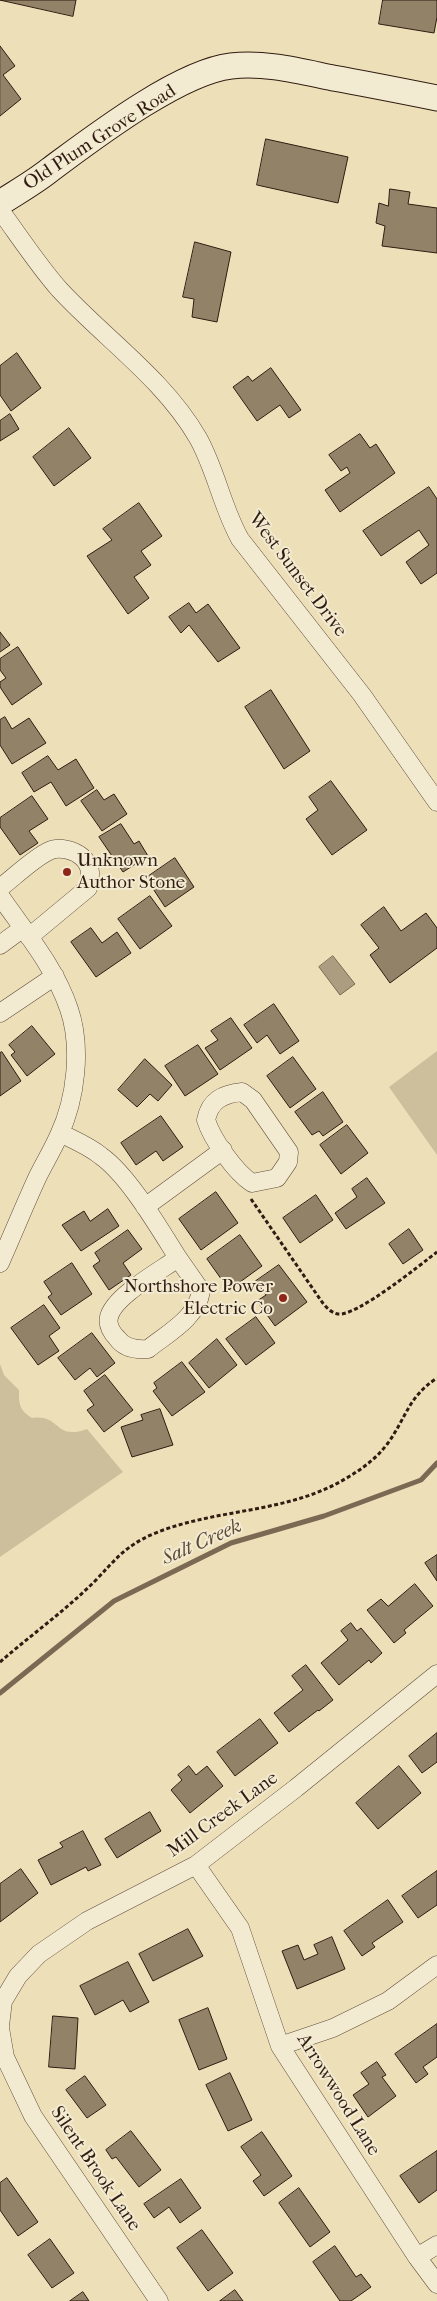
<!DOCTYPE html>
<style>
body{margin:0}
canvas{display:block;background:#ede0b8}
</style>
<canvas width="437" height="2301"></canvas>
<script>
const context = document.querySelector('canvas').getContext('2d');
context.lineJoin = 'round';
function fillPath(path, color) { context.fillStyle = color; context.fill(path, 'evenodd'); }
function trace(path, color, width, dash) { context.strokeStyle = color; context.lineWidth = width; context.lineCap = dash ? 'butt' : 'round'; context.setLineDash(dash || []); context.stroke(path); }
function label(font, color, halo, rows, align = 'center') {
  context.font = font + ' "IM FELL French Canon",serif'; context.lineWidth = 4; context.setLineDash([]); context.textBaseline = 'middle'; context.strokeStyle = halo; context.fillStyle = color; for (const [text, x, y, turn = 0] of rows) {
    context.save(); context.translate(x, y); context.rotate((+turn || 0) * Math.PI / 180); context.textAlign = isNaN(turn) ? turn : align; if (halo) context.strokeText(text, 0, 0); context.fillText(text, 0, 0); context.restore();
  }
}
fillPath(new Path2D(`
 M 437,1051 L 437,1155 L 389,1087 Z
 M 0,1364 L 4,1375 L 19,1390 C 19,1404 19,1410 32,1418 C 61,1414 54,1441 87,1429 L 123,1472 L 0,1557 Z`), '#cdbf9c');
const water = new Path2D(`
 M 333,956 L 355,984 L 340,995 L 319,967 Z`);
fillPath(water, '#ad9d80');
trace(water, '#7b6954', 1);
trace(new Path2D(`
 M 0,1693 L 114,1601 L 231,1543 L 324,1516 L 421,1480 L 437,1463`), '#7b6954', 5);
const building = new Path2D(`
 M 0,0 L 76,0 L 73,16 Z
 M 383,0 L 437,0 L 437,17 L 434,33 L 379,24 Z
 M 0,46 L 15,66 L 3,75 L 21,99 L 0,116 Z
 M 266,139 L 348,157 L 338,203 L 257,185 Z
 M 390,189 L 410,192 L 408,204 L 437,208 L 437,253 L 382,246 L 385,226 L 376,223 L 379,203 L 388,206 Z
 M 195,242 L 231,252 L 217,322 L 192,317 L 194,299 L 183,297 Z
 M 17,353 L 41,388 L 11,411 L 0,395 L 0,366 Z
 M 271,368 L 301,410 L 289,418 L 280,405 L 257,421 L 233,387 L 248,376 L 252,381 Z
 M 10,414 L 19,429 L 0,441 L 0,421 Z
 M 69,428 L 91,458 L 54,486 L 33,457 Z
 M 360,434 L 370,448 L 376,444 L 395,473 L 340,512 L 325,490 L 350,473 L 347,467 L 341,471 L 329,455 Z
 M 429,487 L 437,499 L 437,573 L 421,584 L 406,562 L 429,545 L 419,530 L 381,556 L 363,531 Z
 M 139,503 L 162,536 L 141,551 L 151,565 L 134,577 L 149,598 L 128,614 L 87,556 L 112,540 L 103,529 Z
 M 189,603 L 196,613 L 208,604 L 240,648 L 218,662 L 189,625 L 181,633 L 169,617 Z
 M 0,632 L 10,645 L 0,652 Z
 M 18,647 L 42,684 L 12,705 L 0,687 L 0,682 L 6,678 L 0,670 L 0,659 Z
 M 271,690 L 310,751 L 284,769 L 245,707 Z
 M 5,717 L 12,729 L 29,718 L 46,743 L 12,764 L 0,745 L 0,720 Z
 M 48,756 L 58,770 L 76,759 L 94,788 L 66,806 L 51,782 L 34,792 L 22,773 Z
 M 331,781 L 367,830 L 332,855 L 306,819 L 318,810 L 309,797 Z
 M 97,790 L 104,800 L 114,794 L 127,814 L 102,831 L 81,801 Z
 M 32,796 L 48,819 L 29,831 L 38,843 L 20,855 L 0,827 L 0,818 Z
 M 121,824 L 134,844 L 139,841 L 148,856 L 123,872 L 99,837 Z
 M 175,858 L 194,887 L 165,907 L 146,878 Z
 M 150,896 L 172,926 L 140,949 L 118,919 Z
 M 384,907 L 401,931 L 426,913 L 437,928 L 437,948 L 390,983 L 370,955 L 379,948 L 361,925 Z
 M 91,928 L 102,943 L 117,932 L 131,953 L 96,977 L 71,942 Z
 M 274,1004 L 299,1041 L 280,1054 L 267,1035 L 257,1043 L 244,1025 Z
 M 231,1018 L 252,1048 L 220,1070 L 205,1048 L 218,1040 L 211,1031 Z
 M 32,1026 L 55,1054 L 27,1076 L 11,1055 L 15,1052 L 9,1045 Z
 M 198,1045 L 218,1074 L 185,1096 L 165,1066 Z
 M 2,1052 L 21,1081 L 0,1096 L 0,1053 Z
 M 293,1057 L 316,1089 L 290,1108 L 267,1076 Z
 M 145,1059 L 172,1085 L 158,1101 L 150,1094 L 137,1107 L 118,1090 Z
 M 323,1092 L 343,1122 L 323,1136 L 319,1131 L 312,1135 L 295,1112 Z
 M 161,1116 L 183,1147 L 163,1161 L 156,1151 L 136,1165 L 121,1143 Z
 M 347,1125 L 368,1153 L 341,1174 L 320,1145 Z
 M 367,1178 L 385,1203 L 346,1229 L 335,1213 L 357,1197 L 352,1189 Z
 M 216,1192 L 238,1223 L 201,1250 L 179,1219 Z
 M 316,1195 L 333,1220 L 300,1243 L 283,1218 Z
 M 108,1209 L 119,1226 L 81,1251 L 62,1225 L 84,1211 L 90,1221 Z
 M 409,1229 L 423,1250 L 403,1264 L 389,1244 Z
 M 128,1230 L 142,1249 L 123,1263 L 131,1275 L 109,1290 L 93,1266 L 100,1261 L 95,1253 Z
 M 240,1235 L 262,1266 L 229,1290 L 207,1259 Z
 M 72,1263 L 92,1294 L 61,1315 L 48,1297 L 52,1294 L 44,1282 Z
 M 279,1265 L 307,1302 L 275,1326 L 257,1301 L 266,1295 L 256,1281 Z
 M 44,1305 L 60,1328 L 49,1336 L 59,1351 L 38,1365 L 11,1328 Z
 M 256,1317 L 275,1343 L 246,1365 L 226,1339 Z
 M 92,1333 L 115,1363 L 97,1377 L 90,1368 L 75,1380 L 58,1358 Z
 M 217,1339 L 237,1365 L 209,1388 L 189,1363 Z
 M 182,1362 L 205,1392 L 172,1416 L 153,1391 L 157,1388 L 154,1383 Z
 M 105,1375 L 133,1410 L 104,1432 L 87,1410 L 94,1405 L 84,1391 Z
 M 160,1409 L 173,1445 L 132,1457 L 121,1427 L 143,1420 L 141,1415 Z
 M 437,1555 L 437,1581 L 425,1563 Z
 M 415,1584 L 433,1606 L 404,1630 L 406,1633 L 394,1643 L 367,1610 L 381,1599 L 388,1606 Z
 M 351,1623 L 357,1631 L 361,1628 L 382,1653 L 371,1663 L 369,1660 L 339,1685 L 321,1663 L 348,1640 L 341,1631 Z
 M 306,1665 L 333,1700 L 319,1711 L 318,1710 L 289,1732 L 274,1713 L 303,1690 L 292,1676 Z
 M 260,1719 L 278,1743 L 235,1776 L 217,1752 Z
 M 437,1733 L 437,1762 L 422,1773 L 409,1756 Z
 M 189,1766 L 196,1775 L 207,1766 L 223,1786 L 190,1813 L 171,1790 L 182,1780 L 178,1775 Z
 M 399,1766 L 421,1793 L 378,1829 L 356,1803 Z
 M 150,1812 L 161,1831 L 117,1858 L 105,1839 Z
 M 83,1831 L 101,1865 L 88,1871 L 86,1867 L 51,1885 L 38,1860 L 63,1847 L 60,1843 Z
 M 21,1869 L 38,1893 L 0,1922 L 0,1884 Z
 M 437,1871 L 437,1905 L 418,1918 L 402,1896 Z
 M 388,1900 L 403,1922 L 372,1943 L 375,1947 L 362,1956 L 344,1931 Z
 M 188,1929 L 203,1956 L 153,1981 L 139,1954 Z
 M 332,1937 L 345,1969 L 297,1989 L 282,1951 L 298,1945 L 304,1960 L 318,1954 L 314,1945 Z
 M 128,1962 L 149,2002 L 130,2012 L 123,2000 L 95,2015 L 80,1986 Z
 M 208,2008 L 227,2059 L 199,2070 L 179,2020 Z
 M 53,2016 L 78,2018 L 75,2069 L 49,2067 Z
 M 437,2024 L 437,2057 L 423,2067 L 428,2074 L 416,2083 L 395,2054 Z
 M 377,2062 L 386,2075 L 382,2077 L 396,2096 L 368,2117 L 353,2095 L 369,2084 L 361,2073 Z
 M 230,2073 L 252,2120 L 228,2131 L 206,2085 Z
 M 85,2076 L 106,2105 L 87,2118 L 66,2090 Z
 M 131,2131 L 161,2170 L 139,2187 L 116,2157 L 112,2159 L 106,2150 Z
 M 262,2132 L 292,2176 L 264,2196 L 253,2181 L 261,2175 L 241,2147 Z
 M 437,2151 L 437,2190 L 419,2203 L 400,2176 Z
 M 7,2178 L 38,2222 L 18,2236 L 0,2210 L 0,2183 Z
 M 181,2179 L 201,2208 L 180,2223 L 169,2207 L 154,2218 L 144,2204 Z
 M 299,2188 L 330,2232 L 310,2247 L 279,2203 Z
 M 202,2230 L 233,2273 L 208,2291 L 177,2248 Z
 M 50,2239 L 74,2273 L 52,2288 L 28,2255 Z
 M 335,2246 L 356,2277 L 361,2274 L 371,2287 L 351,2301 L 340,2301 L 313,2262 Z
 M 235,2290 L 243,2301 L 220,2301 Z
 M 83,2292 L 89,2301 L 70,2301 Z`);
fillPath(building, '#928268');
trace(building, '#301c12', 1);
const street = new Path2D(`
 M 0,210 C 19,236 38,265 59,289 C 104,338 164,379 198,438 C 216,470 222,507 240,539 L 362,695 L 437,802
 M 0,888 C 13,878 35,857 49,851 C 59,846 74,850 82,857 C 92,866 91,876 88,888 L 29,937
 M 0,896 C 25,932 55,967 69,1009 C 82,1047 76,1099 59,1135 C 53,1149 45,1162 38,1176 C 25,1204 13,1234 0,1263
 M 0,945 L 23,928
 M 0,1013 L 55,976
 M 242,1092 L 253,1100 L 289,1152 L 288,1162 L 277,1178 L 252,1183 C 235,1172 212,1139 206,1120 C 210,1100 223,1094 242,1092 Z
 M 60,1133 C 74,1140 89,1146 101,1156 C 129,1176 159,1228 178,1258 C 160,1271 114,1296 109,1317 C 107,1325 112,1333 117,1338 C 124,1348 136,1350 148,1349 C 168,1333 197,1318 201,1291 L 178,1258
 M 145,1207 L 223,1150
 M 196,1865 L 240,1928 L 280,2046 L 417,2257 L 437,2284
 M 0,2026 L 3,2001 L 18,1976 L 39,1954 L 87,1921 L 196,1865 L 296,1788 L 437,1674
 M 0,2028 L 5,2057 L 33,2116 L 159,2301
 M 280,2046 L 333,2028 L 388,2001 L 437,1965
 M 417,2257 L 437,2245`);
const secondary = new Path2D(`
 M 0,203 C 17,192 35,182 51,169 C 93,138 179,72 231,66 C 265,62 299,71 333,78 C 367,84 402,91 437,98`);
trace(street, '#5f4d3c', 19);
trace(secondary, '#301c12', 27);
trace(new Path2D(`
 M 251,1199 L 322,1302 C 326,1307 331,1313 338,1314 C 356,1317 420,1265 437,1252
 M 0,1662 C 31,1635 66,1610 95,1581 C 115,1560 125,1546 153,1534 C 215,1508 286,1514 345,1479 C 362,1469 376,1459 388,1443 C 406,1418 408,1397 437,1378`), '#301c12', 3, [4, 2.5]);
trace(street, '#f3ebd1', 18);
trace(secondary, '#f3ebd1', 25);
for (const [x, y, r, color] of [
 [67,872,5,"#8f2418"],
 [283,1298,5,"#8f2418"]
]) { const dot = new Path2D(); dot.arc(x, y, r, 0, 2 * Math.PI); context.fillStyle = color; context.fill(dot); trace(dot, '#f3ebd1', 2); }
label('19px', '#301c12', '#f3ebd1', [
 ["Old Plum Grove Road",100,138,-33],
 ["West Sunset Drive",297,575,53],
 ["Mill Creek Lane",223,1815,-36],
 ["Arrowwood Lane",338,2095,58],
 ["Silent Brook Lane",95,2169,56]
]);
label('19px', '#301c12', '#f3ebd1', [
 ["Unknown",77,861],
 ["Author Stone",77,883],
 ["Northshore Power",273,1287,"right"],
 ["Electric Co",273,1309,"right"]
], 'left');
label('italic 20px', '#5c4938', '#f3ebd1', [
 ["Salt Creek",202,1543,-24]
]);
</script>
